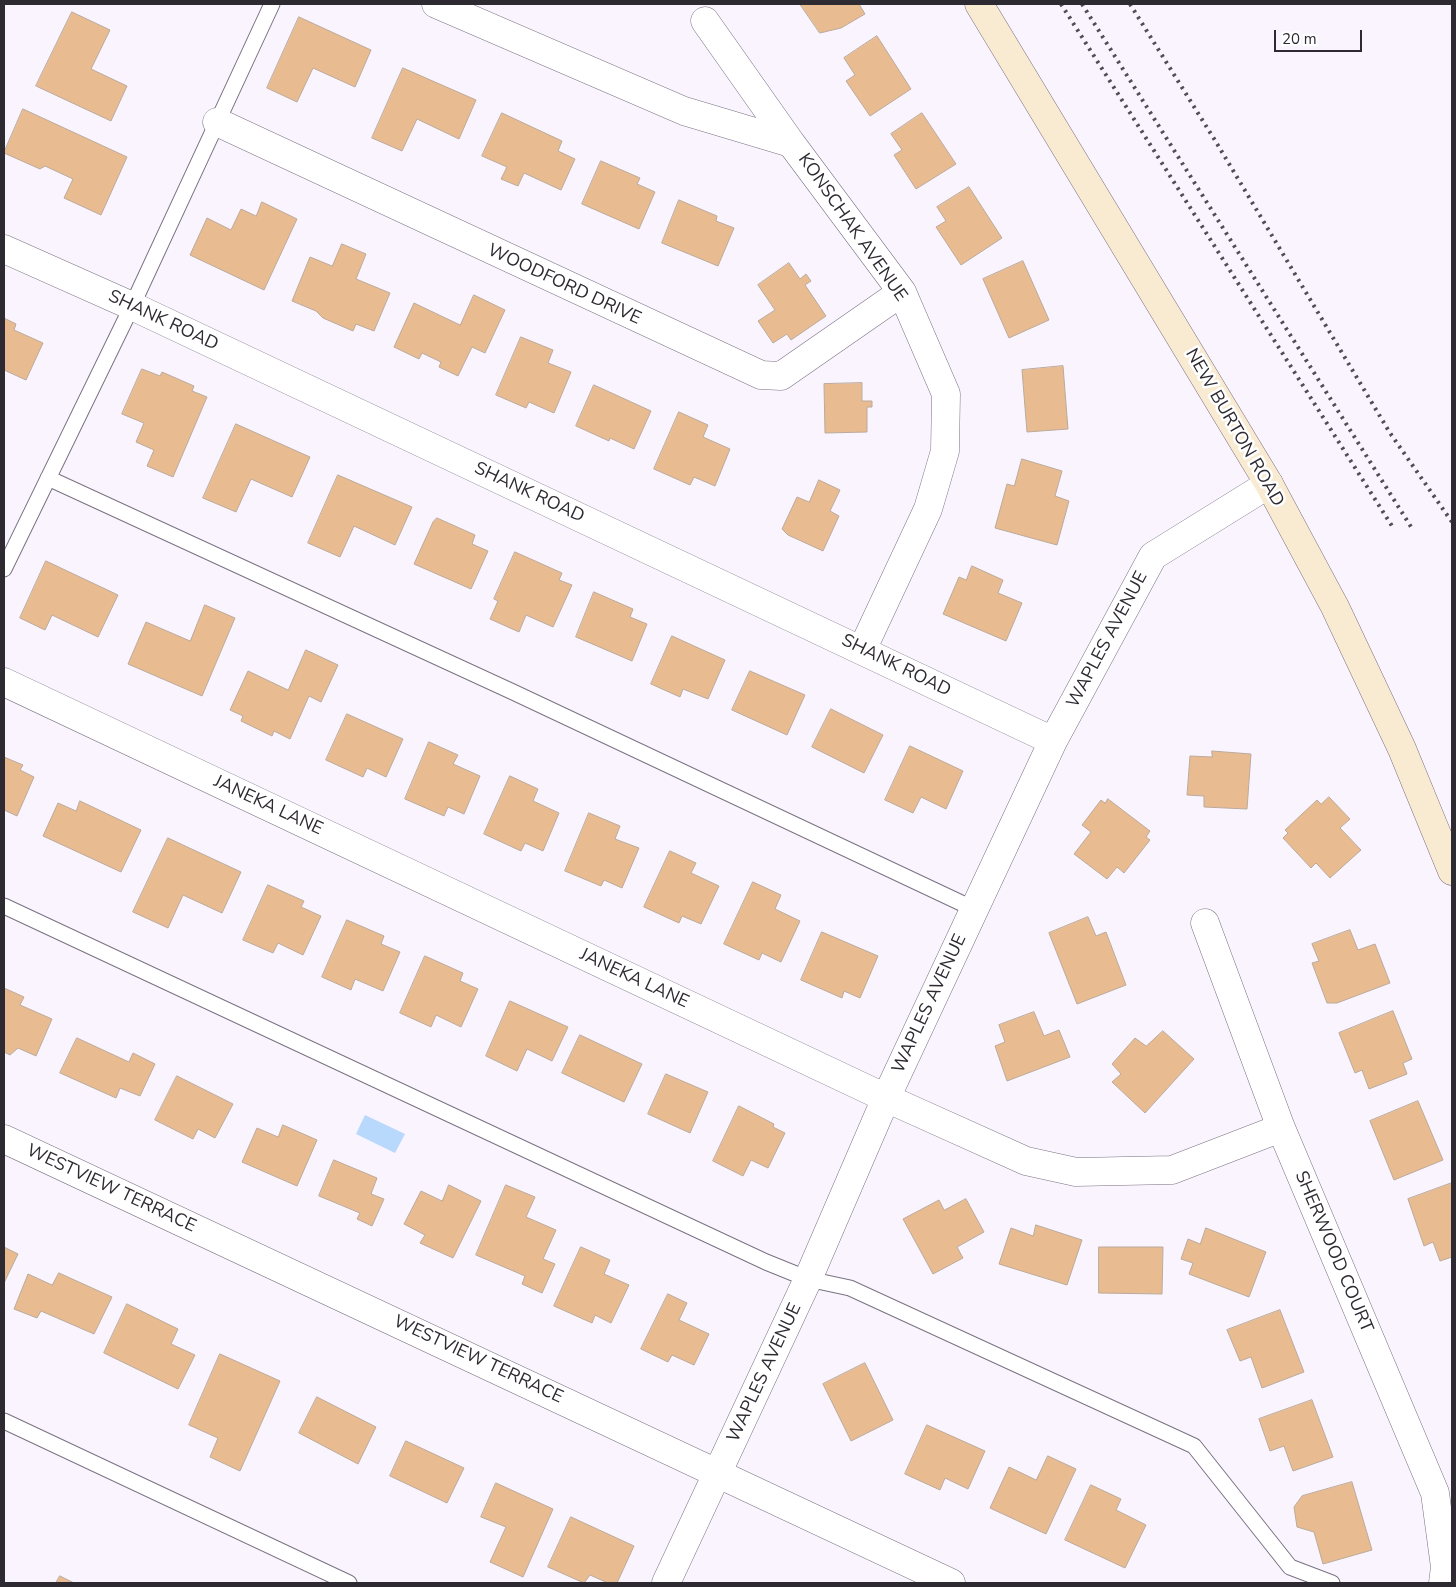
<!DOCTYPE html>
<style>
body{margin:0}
#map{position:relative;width:1456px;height:1587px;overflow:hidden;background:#faf4ff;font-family:"Nunito Sans",sans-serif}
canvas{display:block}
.frame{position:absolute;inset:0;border:5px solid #2e2a31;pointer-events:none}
.scale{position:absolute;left:1274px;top:30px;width:88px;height:22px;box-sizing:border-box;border:2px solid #2e2a31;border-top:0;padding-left:6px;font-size:15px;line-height:18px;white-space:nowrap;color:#2e2a31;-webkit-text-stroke:4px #fff;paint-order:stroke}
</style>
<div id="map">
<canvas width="1456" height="1587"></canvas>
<div class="frame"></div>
<div class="scale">20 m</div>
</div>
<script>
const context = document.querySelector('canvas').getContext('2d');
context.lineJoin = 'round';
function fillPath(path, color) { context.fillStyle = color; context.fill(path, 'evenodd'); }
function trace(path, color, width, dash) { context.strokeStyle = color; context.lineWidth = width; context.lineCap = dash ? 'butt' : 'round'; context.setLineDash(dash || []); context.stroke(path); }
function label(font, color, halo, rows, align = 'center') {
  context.font = font + ' "Nunito Sans",sans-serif'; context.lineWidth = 5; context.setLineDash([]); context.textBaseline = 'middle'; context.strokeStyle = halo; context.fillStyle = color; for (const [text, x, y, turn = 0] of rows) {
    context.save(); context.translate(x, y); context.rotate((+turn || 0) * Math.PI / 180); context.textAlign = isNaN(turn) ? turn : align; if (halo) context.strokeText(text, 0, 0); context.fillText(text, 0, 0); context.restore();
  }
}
fillPath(new Path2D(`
 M 365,1115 L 405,1134 L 395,1153 L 356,1134 Z`), '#b8d8fc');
const building = new Path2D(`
 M 800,4 L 859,4 L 865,14 L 841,28 L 820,33 Z
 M 72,12 L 110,30 L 91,69 L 127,86 L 111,121 L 36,86 Z
 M 299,17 L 371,50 L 355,87 L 313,68 L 297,102 L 267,88 Z
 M 877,36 L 911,89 L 870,116 L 846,81 L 855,75 L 844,58 Z
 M 403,68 L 476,100 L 459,139 L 417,119 L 402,151 L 372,138 Z
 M 23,109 L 127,157 L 101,215 L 64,198 L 73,179 L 45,166 L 40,169 L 4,153 Z
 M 502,113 L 562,141 L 558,151 L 575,159 L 561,190 L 524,173 L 518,186 L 501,179 L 507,167 L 482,156 Z
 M 922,113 L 956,164 L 916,189 L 894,155 L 902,150 L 891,134 Z
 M 601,161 L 640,178 L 637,184 L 655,192 L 639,229 L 582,204 Z
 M 969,187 L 1002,238 L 961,265 L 936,227 L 946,221 L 937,207 Z
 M 679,200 L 717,216 L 716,221 L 734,228 L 718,266 L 662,243 Z
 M 262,202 L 297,219 L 264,290 L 190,255 L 207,218 L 231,230 L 241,209 L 256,216 Z
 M 342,244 L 366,254 L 356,279 L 390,293 L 374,331 L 356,324 L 353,331 L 323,318 L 316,311 L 292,301 L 310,257 L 332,266 Z
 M 1023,261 L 1049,320 L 1009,338 L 983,279 Z
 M 789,263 L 800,279 L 806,274 L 811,281 L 805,285 L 826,316 L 791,340 L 787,334 L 773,343 L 758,321 L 775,310 L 758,285 Z
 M 474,295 L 505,310 L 485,353 L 472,347 L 458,376 L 439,367 L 441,362 L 422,353 L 419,359 L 394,347 L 414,303 L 460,325 Z
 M 4,318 L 16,324 L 14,330 L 43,343 L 26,380 L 4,370 Z
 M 521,337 L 553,350 L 548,363 L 571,372 L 554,413 L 529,402 L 526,408 L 496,395 Z
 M 1063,366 L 1068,429 L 1027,432 L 1022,370 Z
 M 142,369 L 160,376 L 162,372 L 194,386 L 192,391 L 207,397 L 173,477 L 147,466 L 154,450 L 136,442 L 144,423 L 122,414 Z
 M 862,383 L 862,401 L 872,401 L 872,407 L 867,407 L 867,432 L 825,433 L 824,384 Z
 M 594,385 L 651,411 L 634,449 L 610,438 L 609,441 L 576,426 Z
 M 679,412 L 708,425 L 703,437 L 730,449 L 715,486 L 694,477 L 690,485 L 654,469 Z
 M 236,424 L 310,457 L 292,497 L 251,479 L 236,512 L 203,498 Z
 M 1022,459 L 1062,471 L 1055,496 L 1069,501 L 1057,545 L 995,528 L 1007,484 L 1014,486 Z
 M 338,475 L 412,507 L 395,545 L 354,526 L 340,557 L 308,543 Z
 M 819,480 L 840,490 L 830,511 L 839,516 L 823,551 L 788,535 L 782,529 L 797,497 L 809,502 Z
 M 437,518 L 475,535 L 472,544 L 488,551 L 471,589 L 414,564 L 433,522 Z
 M 515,552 L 562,573 L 559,580 L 572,585 L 553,627 L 526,615 L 519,632 L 490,619 L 498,601 L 494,599 Z
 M 46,561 L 118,595 L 98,637 L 52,615 L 45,630 L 20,618 Z
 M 972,566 L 1003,580 L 998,593 L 1022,603 L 1006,641 L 943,614 L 959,577 L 966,580 Z
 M 594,592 L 633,609 L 630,617 L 647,624 L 632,661 L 576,637 Z
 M 205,605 L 235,618 L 202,696 L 128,664 L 146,622 L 190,641 Z
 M 672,636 L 725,660 L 708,699 L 683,689 L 680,697 L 651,684 Z
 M 306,650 L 338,665 L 321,702 L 309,696 L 290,739 L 274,731 L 272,736 L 241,721 L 243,716 L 230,710 L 248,671 L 288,690 Z
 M 750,671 L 805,695 L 787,735 L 732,710 Z
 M 831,709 L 883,735 L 864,773 L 812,747 Z
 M 347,714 L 403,739 L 386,777 L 367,768 L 363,777 L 326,760 Z
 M 429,742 L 458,755 L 453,764 L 480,776 L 464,814 L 448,807 L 444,816 L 405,799 Z
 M 910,746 L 963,771 L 946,809 L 921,797 L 913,813 L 885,800 Z
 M 1212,751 L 1251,754 L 1247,809 L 1204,807 L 1204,796 L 1187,795 L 1190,756 L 1212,757 Z
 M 4,757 L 23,765 L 20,770 L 34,777 L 17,816 L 4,810 Z
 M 510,776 L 538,789 L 533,801 L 559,813 L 543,851 L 525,843 L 521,851 L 484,834 Z
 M 1329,797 L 1350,819 L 1340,828 L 1361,850 L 1330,878 L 1316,863 L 1311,868 L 1283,838 L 1288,833 L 1285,830 L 1317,800 L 1321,804 Z
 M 1108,799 L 1150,831 L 1146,837 L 1150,840 L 1124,873 L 1117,867 L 1107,879 L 1074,854 L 1091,832 L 1082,825 L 1101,800 L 1105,803 Z
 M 80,801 L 141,830 L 121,872 L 43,836 L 58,803 L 76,811 Z
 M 589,813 L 620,826 L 615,839 L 639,848 L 622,888 L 604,880 L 601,886 L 565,871 Z
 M 168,838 L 241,872 L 222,913 L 183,895 L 168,928 L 133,912 Z
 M 670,851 L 696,863 L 691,873 L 719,886 L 701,924 L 682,916 L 679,923 L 644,907 Z
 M 753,882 L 781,895 L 775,909 L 800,921 L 781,962 L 762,953 L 759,960 L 724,944 Z
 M 268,885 L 304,901 L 301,907 L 321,916 L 303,955 L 278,943 L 273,953 L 243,940 Z
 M 1088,917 L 1096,936 L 1106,932 L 1126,985 L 1077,1004 L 1049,933 Z
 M 347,920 L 384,936 L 381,944 L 400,952 L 383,991 L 355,979 L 351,990 L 322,977 Z
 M 1350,930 L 1358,950 L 1375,944 L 1390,983 L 1337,1003 L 1327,1003 L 1312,963 L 1319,961 L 1312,944 Z
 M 822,932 L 878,956 L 860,998 L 844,991 L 842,998 L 801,980 Z
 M 425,956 L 463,973 L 460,981 L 478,989 L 461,1027 L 436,1015 L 431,1027 L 400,1013 Z
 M 4,988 L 24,997 L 20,1005 L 52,1019 L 36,1056 L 18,1048 L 10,1055 L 4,1052 Z
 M 510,1001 L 568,1027 L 552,1061 L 527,1049 L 517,1071 L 486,1056 Z
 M 1393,1011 L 1412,1059 L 1403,1063 L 1407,1074 L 1369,1089 L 1362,1070 L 1355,1073 L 1339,1033 Z
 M 1034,1012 L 1044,1036 L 1059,1030 L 1070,1057 L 1007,1081 L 995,1046 L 1005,1042 L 999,1025 Z
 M 1163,1031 L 1194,1059 L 1145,1113 L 1112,1082 L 1121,1074 L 1112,1064 L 1135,1038 L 1146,1046 Z
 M 580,1035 L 642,1064 L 624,1102 L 562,1073 Z
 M 77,1038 L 129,1062 L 133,1053 L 155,1064 L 140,1096 L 120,1088 L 116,1098 L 60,1073 Z
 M 666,1074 L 708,1092 L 690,1133 L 648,1114 Z
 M 177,1076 L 233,1104 L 215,1138 L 198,1129 L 193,1139 L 155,1120 Z
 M 1418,1101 L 1443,1160 L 1394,1180 L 1370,1121 Z
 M 739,1106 L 774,1124 L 773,1127 L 785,1133 L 768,1168 L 751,1160 L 743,1176 L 713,1161 Z
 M 283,1125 L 317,1140 L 297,1186 L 242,1162 L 257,1128 L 278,1137 Z
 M 334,1160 L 377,1178 L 371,1194 L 384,1199 L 372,1226 L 357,1219 L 360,1213 L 319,1196 Z
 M 1452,1183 L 1452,1257 L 1440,1261 L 1433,1242 L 1424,1246 L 1408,1199 Z
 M 449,1185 L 481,1201 L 453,1258 L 420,1243 L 425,1235 L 404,1224 L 421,1191 L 442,1201 Z
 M 506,1185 L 535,1197 L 526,1217 L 556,1230 L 543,1259 L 555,1264 L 542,1293 L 522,1284 L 525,1276 L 476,1255 Z
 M 966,1199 L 984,1232 L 957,1247 L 963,1258 L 933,1274 L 903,1219 L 939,1200 L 944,1210 Z
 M 1036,1225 L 1082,1240 L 1067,1285 L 999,1264 L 1011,1228 L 1033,1236 Z
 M 1206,1228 L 1266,1252 L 1249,1297 L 1189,1274 L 1193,1263 L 1181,1259 L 1188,1239 L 1200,1244 Z
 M 4,1247 L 18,1254 L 4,1283 Z
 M 581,1247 L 610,1260 L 604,1274 L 629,1285 L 611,1323 L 595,1315 L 592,1323 L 554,1306 Z
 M 1099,1247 L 1163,1247 L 1162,1294 L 1099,1293 Z
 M 59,1273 L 112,1297 L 94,1334 L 41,1311 L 37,1318 L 14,1309 L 28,1274 L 52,1285 Z
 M 668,1294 L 687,1303 L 679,1320 L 709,1334 L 694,1365 L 672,1355 L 668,1362 L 641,1349 Z
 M 127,1304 L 178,1329 L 171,1344 L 195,1355 L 178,1389 L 104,1353 Z
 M 1280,1310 L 1304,1372 L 1262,1388 L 1251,1357 L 1240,1361 L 1227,1330 Z
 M 220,1354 L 280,1381 L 240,1471 L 210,1457 L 218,1438 L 189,1425 Z
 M 865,1363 L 893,1420 L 851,1441 L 823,1384 Z
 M 317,1397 L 376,1427 L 358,1464 L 299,1433 Z
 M 1312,1400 L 1333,1457 L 1293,1471 L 1284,1446 L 1270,1451 L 1259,1419 Z
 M 927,1425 L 985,1451 L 968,1489 L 945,1478 L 940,1490 L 905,1474 Z
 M 406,1441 L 464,1468 L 447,1503 L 390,1476 Z
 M 1048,1456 L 1076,1469 L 1046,1534 L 990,1508 L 1009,1467 L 1036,1480 Z
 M 1352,1482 L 1372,1550 L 1323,1564 L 1314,1532 L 1297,1527 L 1294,1507 L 1302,1496 Z
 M 496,1483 L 553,1509 L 523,1577 L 490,1562 L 506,1527 L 481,1517 Z
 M 1091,1485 L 1121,1499 L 1116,1510 L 1146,1525 L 1125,1568 L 1065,1540 Z
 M 571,1517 L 634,1546 L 617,1583 L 608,1583 L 590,1575 L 584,1583 L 548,1567 Z
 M 60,1576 L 74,1583 L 56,1583 Z`);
fillPath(building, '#e9bb91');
trace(building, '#baaa9c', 1);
const lane = new Path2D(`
 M 48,478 L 513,692 L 974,909
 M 4,569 L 132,306 L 272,4
 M 4,906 L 766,1262 L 808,1279 L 850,1288 L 1194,1446 L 1290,1567 L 1332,1583
 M 4,1421 L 349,1583`);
const street = new Path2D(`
 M 436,4 L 684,111 L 791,143
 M 705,21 L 791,143 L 902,292 L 946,394 L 945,451 L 928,509 L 862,650
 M 217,122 L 761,375 L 781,376 L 902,292
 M 4,249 L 132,306 L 1053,741
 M 4,682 L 886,1098 L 1026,1161 L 1076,1172 L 1172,1170 L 1281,1128
 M 1205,923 L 1281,1128 L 1435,1493 L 1445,1567 L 1443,1583
 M 4,1139 L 951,1583
 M 666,1583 L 808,1279 L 886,1098 L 1053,741 L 1153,556 L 1269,484`);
const secondary = new Path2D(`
 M 979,4 L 1269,484 L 1335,607 L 1402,749 L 1452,871`);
trace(lane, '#7b7282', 17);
trace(street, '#7b7282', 29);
trace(secondary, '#7b7282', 29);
trace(lane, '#fff', 15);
trace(street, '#fff', 28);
trace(secondary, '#f9ebd1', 28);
trace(new Path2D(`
 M 1061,4 L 1392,526
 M 1082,4 L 1413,530
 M 1130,4 L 1216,142 L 1390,433 L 1452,522`), '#524d55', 4, [2.5, 5]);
label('18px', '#2e2a31', '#fff', [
 ["KONSCHAK AVENUE",852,228,55],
 ["WOODFORD DRIVE",564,285,25],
 ["SHANK ROAD",163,321,25],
 ["NEW BURTON ROAD",1234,428,60],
 ["SHANK ROAD",529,493,25],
 ["WAPLES AVENUE",1108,640,-62],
 ["SHANK ROAD",896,666,26],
 ["JANEKA LANE",268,806,25],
 ["JANEKA LANE",634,979,25],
 ["WAPLES AVENUE",930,1004,-65],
 ["WESTVIEW TERRACE",111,1189,25],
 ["SHERWOOD COURT",1333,1252,67],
 ["WESTVIEW TERRACE",478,1360,25],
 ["WAPLES AVENUE",765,1373,-65]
]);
</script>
